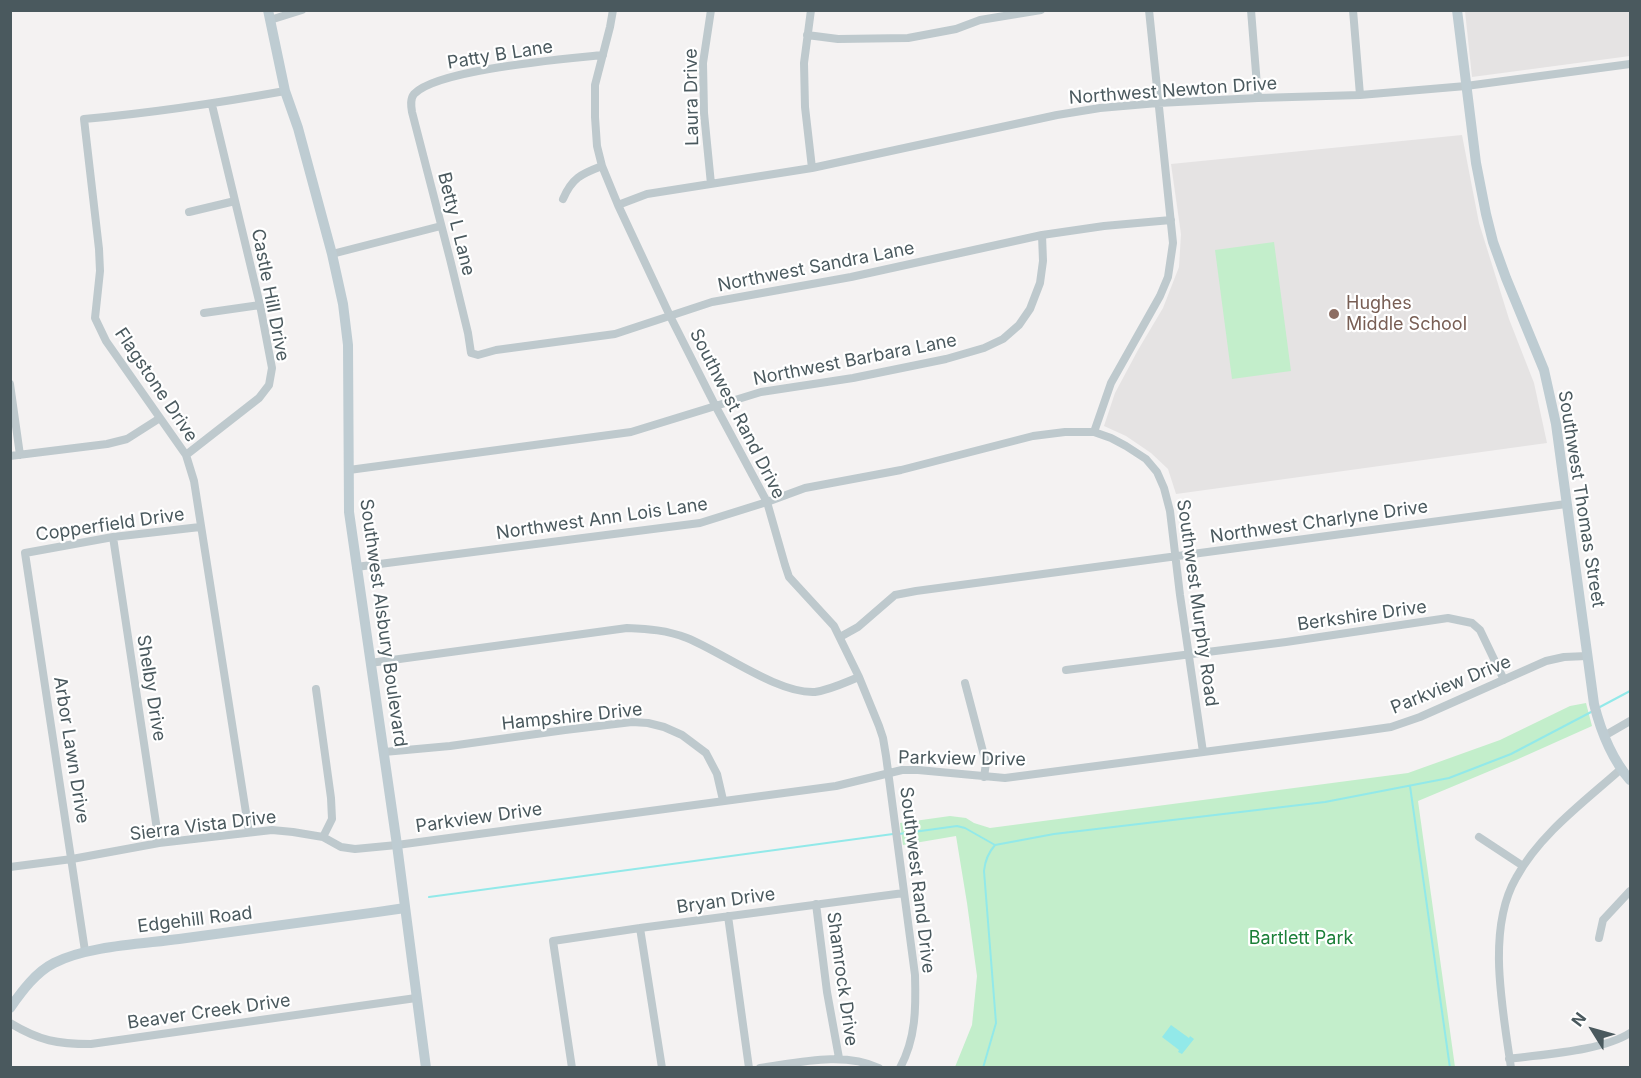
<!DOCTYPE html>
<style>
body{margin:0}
#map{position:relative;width:1641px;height:1078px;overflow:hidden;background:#f4f2f2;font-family:Inter,sans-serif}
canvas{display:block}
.frame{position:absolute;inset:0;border:12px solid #4a595e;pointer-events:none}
.north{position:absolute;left:1563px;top:1000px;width:60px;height:60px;-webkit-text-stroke:4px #fff;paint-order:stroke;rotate:307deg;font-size:16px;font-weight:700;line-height:24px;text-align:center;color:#4a595e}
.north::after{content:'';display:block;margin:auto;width:21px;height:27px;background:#4a595e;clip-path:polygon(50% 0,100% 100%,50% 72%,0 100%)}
</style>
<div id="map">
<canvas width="1641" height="1078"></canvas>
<div class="frame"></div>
<div class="north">N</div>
</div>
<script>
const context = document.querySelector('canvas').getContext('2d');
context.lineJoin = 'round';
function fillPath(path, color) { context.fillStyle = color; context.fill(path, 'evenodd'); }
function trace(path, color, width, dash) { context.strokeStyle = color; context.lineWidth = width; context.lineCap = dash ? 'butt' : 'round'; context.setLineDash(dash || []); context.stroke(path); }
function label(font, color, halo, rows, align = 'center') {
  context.font = font + ' Inter,sans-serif'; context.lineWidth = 4.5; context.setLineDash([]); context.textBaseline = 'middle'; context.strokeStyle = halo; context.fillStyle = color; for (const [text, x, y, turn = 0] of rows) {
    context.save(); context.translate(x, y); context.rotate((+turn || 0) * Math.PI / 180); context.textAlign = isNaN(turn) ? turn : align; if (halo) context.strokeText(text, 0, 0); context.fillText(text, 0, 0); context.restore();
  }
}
fillPath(new Path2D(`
 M 1465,11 L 1630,11 L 1630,56 L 1472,77 Z
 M 1462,135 L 1479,223 L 1509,319 L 1534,383 L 1547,443 L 1176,494 L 1168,469 L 1151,453 L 1126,436 L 1104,426 L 1115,393 L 1138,350 L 1163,308 L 1179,267 L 1181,234 L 1171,164 Z`), '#e5e3e3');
fillPath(new Path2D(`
 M 1274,242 L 1291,371 L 1232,379 L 1215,250 Z
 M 1586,703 L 1592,726 L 1516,760 L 1418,801 L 1455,1067 L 955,1067 L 972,1025 L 977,976 L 967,903 L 956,836 L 903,845 L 900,823 L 950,816 L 966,818 L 974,823 L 990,828 L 1408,773 L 1500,740 L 1570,706 Z`), '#c3eecb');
fillPath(new Path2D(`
 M 1171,1025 L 1189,1038 L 1190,1036 L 1194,1039 L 1182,1054 L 1178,1052 L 1179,1050 L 1162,1037 Z`), '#92e9e9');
trace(new Path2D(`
 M 1598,708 L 1630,691
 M 1410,786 L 1450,1068
 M 899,834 L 957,826 L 965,828 L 995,845
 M 429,897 L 893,834
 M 983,1068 L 996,1023 L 984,871 C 985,860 988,853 995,845 L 1054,834 L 1325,802 L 1449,778 L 1511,754 L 1593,711`), '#92e9e9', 2);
trace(new Path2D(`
 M 613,10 L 610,27 L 595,85 L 595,117 L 597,146 L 602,166 L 618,205 L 670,316 L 715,405 L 767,502 L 785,565 L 789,577 L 834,626 L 859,677 L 879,726 L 883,738 L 886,756 L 915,975 C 916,1008 916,1038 900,1068
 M 711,10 L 703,63 L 704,113 L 711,184
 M 811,10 L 804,63 L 805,107 L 812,168
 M 1251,10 L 1258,98
 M 1353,10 L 1360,95
 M 270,20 L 302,10
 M 807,35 L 838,39 L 908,38 L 956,29 L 980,20 L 1041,10
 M 603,55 C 566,59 437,69 414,94 C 410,99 411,106 412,112 L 450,259 L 468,333 L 471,353 L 478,355 L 496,350 L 615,334 L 712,302 L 851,277 L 1042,235 L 1104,226 L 1171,220
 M 563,199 C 572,178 581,174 602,166
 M 618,205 L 647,194 L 812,168 L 1057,115 L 1100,108 L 1158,103 L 1258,98 L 1360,95 L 1466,86 L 1630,64
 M 189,212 L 235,201
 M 332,254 L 441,226
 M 204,313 L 260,305
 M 10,384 L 20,455
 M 1094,432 L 1111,383 L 1160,296 L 1168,277 L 1173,243 L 1149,10
 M 186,455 L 259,398 L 269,385 L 272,368 L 260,305 L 212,105
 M 10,456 L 107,444 L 127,439 L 160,418
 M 349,470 L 631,432 L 761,392 L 853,378 L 946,359 L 984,348 L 1003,339 L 1019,325 L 1030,309 L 1040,283 L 1043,261 L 1042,235
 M 113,537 L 159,843
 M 356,567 L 700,523 L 767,502 L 805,488 L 901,470 L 1033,436 L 1065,432 L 1094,432 L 1111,438 L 1126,446 L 1146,459 L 1157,472 L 1164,488 L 1170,511 L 1180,595 L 1203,752
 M 840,637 L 858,627 L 895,595 L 916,591 L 1566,504
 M 370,663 L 627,628 C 648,629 667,630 687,638 C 722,652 778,694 815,692 C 830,690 844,683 859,677
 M 1066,670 L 1286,642 L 1448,618 L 1472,623 L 1480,630 L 1504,680
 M 965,683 L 986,763 L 984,777
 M 316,689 L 331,798 L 332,819 L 323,837
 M 1604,736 L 1630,721
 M 384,752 L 450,746 L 565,730 L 632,722 L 648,723 L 664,727 L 682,735 L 706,753 L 717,774 L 723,800
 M 249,832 L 194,481 L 186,455 L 106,341 L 95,318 L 100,271 L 99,249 L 84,119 C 152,113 218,103 285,91
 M 1479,837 L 1523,866
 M 10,867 L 72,859 L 159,843 L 272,830 L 293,832 L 323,837 L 341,847 L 355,849 L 397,845 L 836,786 L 902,770 L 918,770 L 1005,778 L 1356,732 L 1391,727 L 1420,717 L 1546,661 L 1564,657 L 1587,656
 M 816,904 L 827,992 L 839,1058
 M 728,916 L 749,1068
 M 640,928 L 662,1068
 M 1599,938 L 1603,920 L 1630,891
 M 85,951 L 25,553 L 113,537 L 200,527
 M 10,1023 C 40,1041 57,1044 91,1044 L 416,998
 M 1509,1059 C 1544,1054 1602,1051 1630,1033
 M 572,1068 L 553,941 L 640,928 L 904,893
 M 760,1068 C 797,1063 843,1051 879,1068
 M 1511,1068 C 1503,1010 1486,930 1516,878 C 1540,834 1584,802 1621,769`), '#bec9cd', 8);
trace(new Path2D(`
 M 268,10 L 285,91 L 298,128 L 332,254 L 343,304 L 348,345 L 349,512 L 397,845 L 426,1068
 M 1457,10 L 1476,163 L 1486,214 L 1493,242 L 1506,278 L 1544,370 L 1556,424 L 1594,704 C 1601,732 1611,758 1630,780
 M 10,1008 C 22,991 36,972 54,963 C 87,946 142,944 179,939 C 255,929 330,919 405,908`), '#beccd2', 10);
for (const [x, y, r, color] of [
 [1334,314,6,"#8d6e63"]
]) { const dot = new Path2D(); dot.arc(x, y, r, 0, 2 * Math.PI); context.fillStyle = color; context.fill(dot); trace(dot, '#fff', 2); }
label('18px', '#4a595e', '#fff', [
 ["Patty B Lane",500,55,-9],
 ["Northwest Newton Drive",1173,91,-4],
 ["Laura Drive",692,97,-91],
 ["Betty L Lane",456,224,76],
 ["Northwest Sandra Lane",816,267,-11],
 ["Castle Hill Drive",270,295,79],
 ["Northwest Barbara Lane",855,360,-11],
 ["Flagstone Drive",156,385,56],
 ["Southwest Rand Drive",737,414,63],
 ["Southwest Thomas Street",1581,499,81],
 ["Northwest Ann Lois Lane",602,519,-8],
 ["Northwest Charlyne Drive",1319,522,-8],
 ["Copperfield Drive",110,525,-8],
 ["Southwest Murphy Road",1197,603,82],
 ["Berkshire Drive",1362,616,-8],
 ["Southwest Alsbury Boulevard",383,623,82],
 ["Parkview Drive",1451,685,-22],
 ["Shelby Drive",151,688,81],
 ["Hampshire Drive",572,717,-6],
 ["Arbor Lawn Drive",71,750,81],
 ["Parkview Drive",962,759,1],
 ["Parkview Drive",479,818,-8],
 ["Sierra Vista Drive",203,826,-7],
 ["Southwest Rand Drive",917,880,83],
 ["Bryan Drive",726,901,-8],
 ["Edgehill Road",195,920,-7],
 ["Shamrock Drive",842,979,82],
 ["Beaver Creek Drive",209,1012,-8]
]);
label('18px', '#785e54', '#fff', [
 ["Hughes",1346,304],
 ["Middle School",1346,325]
], 'left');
label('18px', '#1b7f38', '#fff', [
 ["Bartlett Park",1301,939]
]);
</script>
